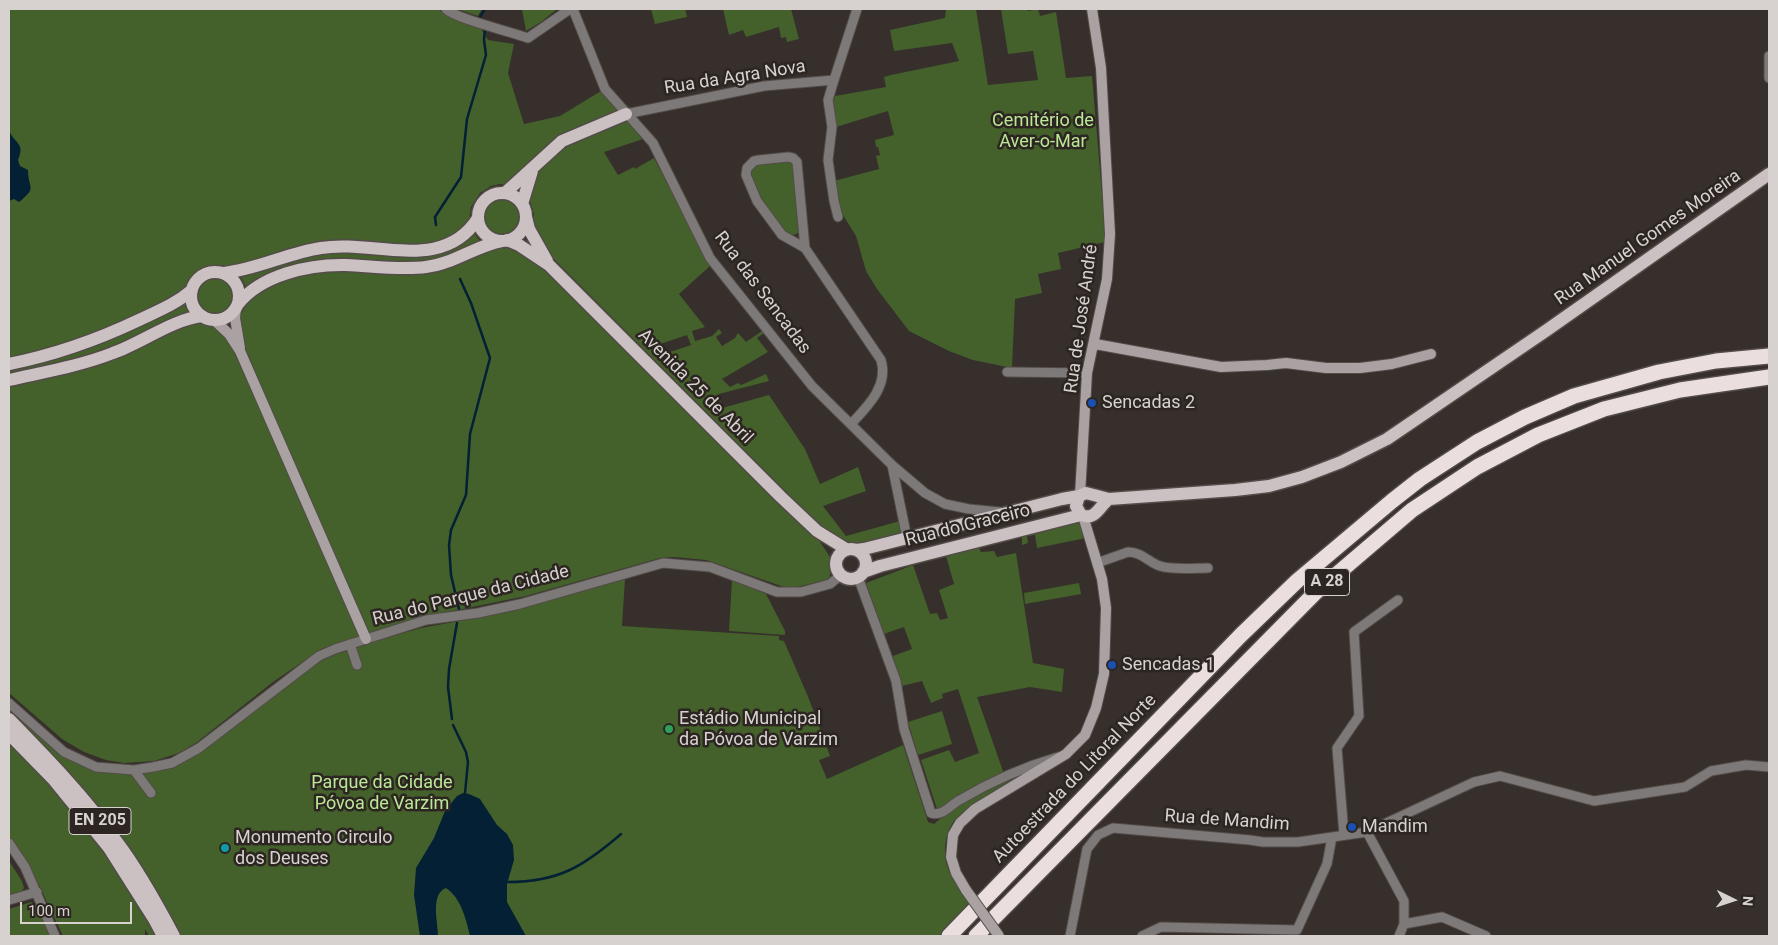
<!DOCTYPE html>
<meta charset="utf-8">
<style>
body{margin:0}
#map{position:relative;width:1778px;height:945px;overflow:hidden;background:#362f2b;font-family:Roboto,sans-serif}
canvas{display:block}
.frame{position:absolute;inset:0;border:10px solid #d7d2d0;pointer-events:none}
.north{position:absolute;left:1708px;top:875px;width:50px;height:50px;-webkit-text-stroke:4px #2c2521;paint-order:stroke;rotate:94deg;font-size:14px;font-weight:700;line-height:20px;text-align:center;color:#d7d2d0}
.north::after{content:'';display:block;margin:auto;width:18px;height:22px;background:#d7d2d0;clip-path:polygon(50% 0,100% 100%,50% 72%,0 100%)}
.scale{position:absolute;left:20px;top:902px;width:112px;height:22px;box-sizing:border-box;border:2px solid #d7d2d0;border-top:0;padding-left:6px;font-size:15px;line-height:18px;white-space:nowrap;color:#d7d2d0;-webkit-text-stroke:4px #2c2521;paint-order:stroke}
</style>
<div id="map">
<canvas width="1778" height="945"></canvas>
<div class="frame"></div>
<div class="north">N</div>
<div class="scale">100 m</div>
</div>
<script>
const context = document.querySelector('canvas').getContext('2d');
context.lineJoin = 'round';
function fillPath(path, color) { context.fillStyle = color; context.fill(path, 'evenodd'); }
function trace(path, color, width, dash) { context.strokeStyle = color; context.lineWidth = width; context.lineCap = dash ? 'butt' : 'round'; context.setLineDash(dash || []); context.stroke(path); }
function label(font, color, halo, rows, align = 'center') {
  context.font = font + ' Roboto,sans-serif'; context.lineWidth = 5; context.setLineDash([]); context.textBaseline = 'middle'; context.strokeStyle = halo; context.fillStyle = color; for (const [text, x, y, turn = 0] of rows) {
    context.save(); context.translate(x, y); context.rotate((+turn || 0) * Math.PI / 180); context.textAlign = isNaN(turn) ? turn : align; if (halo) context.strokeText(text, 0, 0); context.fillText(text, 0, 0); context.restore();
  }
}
fillPath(new Path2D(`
 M 9,9 L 438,9 C 449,18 466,25 480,27 L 488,40 L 514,44 L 508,73 L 524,124 L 560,116 L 601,91 L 620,112 L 556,137 L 508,185 L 500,184 L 491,186 L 480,193 L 471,207 L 469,222 L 454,236 L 422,246 L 342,242 L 227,267 C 197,258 192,284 174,299 L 78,341 L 9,361 Z
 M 457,9 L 482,9 L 478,16 Z
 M 522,9 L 557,9 L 541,22 L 526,31 Z
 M 651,9 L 685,9 L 687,17 L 655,24 Z
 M 723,9 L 791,9 L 799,39 L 787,42 L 786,37 L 781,38 L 779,27 L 746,37 L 743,30 L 729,35 Z
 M 946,9 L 976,9 L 988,85 L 1038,80 L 1033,51 L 1008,54 L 1001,9 L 1027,9 L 1028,11 L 1038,9 L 1040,16 L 1056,12 L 1066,78 L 1092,76 L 1105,230 L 1105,242 L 1058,253 L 1061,269 L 1038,274 L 1042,293 L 1015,299 L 1012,368 L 973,360 L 949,351 L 909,331 L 877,289 L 866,271 L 856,236 L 841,212 L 834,181 L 879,169 L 876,156 L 880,155 L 878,147 L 876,147 L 875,140 L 894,135 L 888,111 L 836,127 L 831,100 L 834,100 L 835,96 L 886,87 L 884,77 L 891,75 L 959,61 L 952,43 L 894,51 L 890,30 L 945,18 Z
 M 626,118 L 643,139 L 604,152 L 618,175 L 634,167 L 635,169 L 654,158 L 710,266 L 679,294 L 705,327 L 692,331 L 695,341 L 712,336 L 719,329 L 722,333 L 716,337 L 722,346 L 735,338 L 738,333 L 746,342 L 762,331 L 764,333 L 757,338 L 768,352 L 722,379 L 730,387 L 738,383 L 741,385 L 766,374 L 769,381 L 719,394 L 722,408 L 769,395 L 805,449 L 820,484 L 858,467 L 866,491 L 823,506 L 846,536 L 900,521 L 902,536 L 861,545 L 845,543 L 831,537 L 544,249 L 532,225 L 534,214 L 529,198 L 538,173 L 563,145 ZM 687,335 L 691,345 L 658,356 L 654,346 Z
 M 788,161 L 794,164 L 800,232 L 794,235 L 785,233 C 778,222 741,178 754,167 C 759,162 780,162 788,161 Z
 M485 217a17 17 0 1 1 34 0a17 17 0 1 1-34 0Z
 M 474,233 L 480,241 L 427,263 L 343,260 L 258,280 L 246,287 L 241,277 L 307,254 L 323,251 L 452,249 L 466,241 Z
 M 517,247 L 529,255 L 815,534 L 830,557 L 830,577 L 826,580 L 797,587 L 784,587 L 706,560 L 674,557 L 660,558 L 526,596 L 428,616 L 367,634 L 243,345 L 240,316 L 250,298 L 275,283 L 320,270 L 411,272 L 493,248 Z
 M198 296a17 17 0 1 1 34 0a17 17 0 1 1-34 0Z
 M 184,303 L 189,314 L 113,349 L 9,375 L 9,368 L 120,334 L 179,307 Z
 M 195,323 C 219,325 222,330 234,350 L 361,636 L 341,644 L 323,648 L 273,682 L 196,743 L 179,753 L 154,761 L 124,763 L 106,760 L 84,752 L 62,739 L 9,693 L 9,384 Z
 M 1077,523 L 1081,524 L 1086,538 L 1037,548 L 1035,535 L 1027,536 L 1028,543 L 1022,545 L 1022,534 Z
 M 979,548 L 981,552 L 994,551 L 997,557 L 1016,553 L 1033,663 L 1064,669 L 1062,692 L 1030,687 L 977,697 L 1004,774 L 937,809 L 921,760 L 949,750 L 955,762 L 979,753 L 958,689 L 942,694 L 943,698 L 931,703 L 922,681 L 902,686 L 893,656 L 912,649 L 904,627 L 884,634 L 866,583 L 913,565 L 930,614 L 937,613 L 940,620 L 948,618 L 939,590 L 954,584 L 946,556 Z
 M 625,579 L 622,626 L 779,636 L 779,640 L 784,641 L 809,699 L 830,756 L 819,760 L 827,779 L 903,745 L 928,822 L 934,824 L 953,808 L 1035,767 C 1015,779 963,806 952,824 C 945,835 943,852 947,865 C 951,879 962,893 970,905 L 939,936 L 180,936 L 74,779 L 58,760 L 9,716 L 9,707 L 95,770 L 170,767 L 186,761 L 216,740 L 312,666 L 331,656 L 385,638 L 421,628 L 508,612 Z
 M 732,579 L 766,594 L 785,631 L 785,635 L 729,631 Z
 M 1079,583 L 1081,594 L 1025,604 L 1024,593 Z
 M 942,711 L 952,744 L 918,755 L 908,722 Z
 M 9,744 L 54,789 L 100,848 L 118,872 L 157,936 L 149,936 L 145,929 L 145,936 L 63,936 L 39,885 L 9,837 Z
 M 9,861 L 22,881 L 24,888 L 22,891 L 9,895 Z
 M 31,902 L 37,905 L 50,936 L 9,936 L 9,909 Z`), '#44602b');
fillPath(new Path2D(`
 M 9,130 C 13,143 26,142 18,160 L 20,166 L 28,170 C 28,189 38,187 19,202 L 14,199 L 9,201 Z
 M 463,793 L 469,794 L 480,799 L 497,825 L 507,834 L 513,845 L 514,860 L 507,884 L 507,902 L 526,936 L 470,936 C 466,919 461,898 446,888 C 430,894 438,922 438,936 L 420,936 L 414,895 L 416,868 L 434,838 L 445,811 L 457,796 Z`), '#032035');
trace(new Path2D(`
 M 480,17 L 485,9
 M 436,225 L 435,217 L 461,177 L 467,119 L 486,55 L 484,40 L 485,28
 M 459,609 L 451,575 L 449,545 L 451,530 L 466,495 L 470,434 L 490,358 L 471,303 L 460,279
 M 452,719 L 448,687 L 449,669 L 457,623
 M 453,725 L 466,752 L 468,762 L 465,793
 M 508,882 C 559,882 584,866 621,834`), '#032035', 2.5);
const street = new Path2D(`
 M 446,9 C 456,19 512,32 528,38 L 570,9
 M 573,9 L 605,89 L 653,143 L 710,258 L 812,386 L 892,465 L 925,493 L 945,504 L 969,509 L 1000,512
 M 1769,56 L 1769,78
 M 834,80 L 828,100 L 832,127 L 828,160 L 834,201 L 838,217
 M 626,114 L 764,86 L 834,80 L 857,9
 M 805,248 L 797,162 L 793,158 L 788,157 L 759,160 L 754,161 L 747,168 L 746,175 L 757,201 L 782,235 L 805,248 L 881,360 C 889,386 867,407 851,424
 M 1007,372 L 1087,373
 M 892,465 L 907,538
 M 1097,563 L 1128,552 C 1142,552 1148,562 1160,566 C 1172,570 1194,568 1208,568
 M 858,577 L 896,681 L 904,729 L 931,813 C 941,817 950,806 958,801 C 990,782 1023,767 1058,757
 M 350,644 L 357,665
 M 9,703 L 64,752 L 96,767 L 134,770 L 153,767 L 172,763 L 199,748 L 319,656 L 335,649 L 426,620 L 478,613 L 520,604 L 663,563 L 710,567 L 777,592 L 801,592 L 830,584 L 841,575
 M 134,770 L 151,793
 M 1367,832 L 1404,901 L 1404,924 L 1399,936
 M 1344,835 L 1337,748 L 1359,716 L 1354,632 L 1398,600
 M 9,843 L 25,867 L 55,936
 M 9,900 L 37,892
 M 1404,924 L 1442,917 L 1486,936
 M 1070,936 L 1087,849 L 1098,835 L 1113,828 L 1250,840 L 1263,842 L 1298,842 L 1367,832 L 1474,782 L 1500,776 L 1594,801 L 1685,787 L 1711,771 L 1746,765 L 1769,767
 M 1142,936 L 1161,927 L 1297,930 L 1327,864 L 1332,837`);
const secondary = new Path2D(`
 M 236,308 L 235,318 L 240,348
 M 214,320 L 229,334 L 240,351 L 366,639
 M 1095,344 L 1221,367 L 1267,365 L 1286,363 L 1326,368 L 1360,368 L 1392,364 L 1431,354
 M 1080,495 L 1087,373 L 1107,279 L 1110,234 L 1101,68 L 1092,9
 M 966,890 L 956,873 L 951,857 L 953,835 L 960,823 L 975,809 L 1066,754 L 1085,735 L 1096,708 L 1104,674 L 1106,608 L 1102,579 L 1083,516`);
const primary = new Path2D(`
 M478 217a24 24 0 1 1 48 0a24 24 0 1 1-48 0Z
 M 505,193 L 562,141 L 626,114
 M 522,204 L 532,171
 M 526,217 L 529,229 L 547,261
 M 507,240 L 519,245 L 549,265 L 781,497 L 817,531 L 846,549
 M191 296a24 24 0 1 1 48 0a24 24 0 1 1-48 0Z
 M 224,273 C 258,269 288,253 321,248 C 374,239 443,274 478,218
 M 238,304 C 261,275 309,264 346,265 C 372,266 400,270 426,267 C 453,264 475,246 502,241
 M 9,364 C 54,355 97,340 139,320 C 158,311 176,304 192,290
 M 9,380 C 44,372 80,366 113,353 C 141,343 174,319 202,316
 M 1109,499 C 1099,506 1096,521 1081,515 L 1076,506 L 1079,496 L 1086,493 L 1109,499 L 1235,490 L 1269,486 L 1302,477 L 1341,462 L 1387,439 L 1547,330 L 1769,174
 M836 564a15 15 0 1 1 30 0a15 15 0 1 1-30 0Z
 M 856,550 L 864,549 L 1062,499 L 1079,496
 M 863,572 L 880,566 L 1081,515
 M 9,719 C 47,758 85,797 117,842 C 139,871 157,904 174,936
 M 9,734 L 53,779 L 109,848 L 154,919 L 163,936`);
const highway = new Path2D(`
 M 949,936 L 1241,635 L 1297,581 L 1392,501 L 1420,479 L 1477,442 L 1525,417 L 1574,396 L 1659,372 L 1716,361 L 1769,356
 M 976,936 L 1316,592 L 1412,510 L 1477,467 L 1538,435 L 1604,409 L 1680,390 L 1769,377`);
trace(street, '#534c49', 11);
trace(secondary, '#534c49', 12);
trace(primary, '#534c49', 15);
trace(highway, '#534c49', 18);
trace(street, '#7e7979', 9);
trace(secondary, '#aaa2a2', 10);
trace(primary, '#cbc1c2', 12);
trace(highway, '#eadede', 15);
const secondaryBridge = new Path2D(`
 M 966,890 L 999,936`);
trace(secondaryBridge, '#534c49', 12, []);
trace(secondaryBridge, '#aaa2a2', 10);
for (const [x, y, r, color] of [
 [1092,403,5,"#1a4fb4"],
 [1112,665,5,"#1a4fb4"],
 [669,729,5,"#2e9e5b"],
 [1352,827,5,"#1a4fb4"],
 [225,848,5,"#0f9aa8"]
]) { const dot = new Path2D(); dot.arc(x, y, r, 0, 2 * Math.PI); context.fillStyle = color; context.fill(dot); trace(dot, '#2c2521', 2); }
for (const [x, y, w] of [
 [1327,582,45],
 [100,821,62]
]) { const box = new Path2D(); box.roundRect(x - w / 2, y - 13.5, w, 27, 4); context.fillStyle = '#2c2521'; context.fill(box); trace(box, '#d7d2d0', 1); }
label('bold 16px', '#d7d2d0', null, [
 ["A 28",1327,582],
 ["EN 205",100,821]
]);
label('18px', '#d7d2d0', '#2c2521', [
 ["Rua da Agra Nova",735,78,-9],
 ["Rua Manuel Gomes Moreira",1648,238,-35],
 ["Rua das Sencadas",762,293,53],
 ["Rua de José André",1082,319,-82],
 ["Avenida 25 de Abril",695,387,45],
 ["Rua do Graceiro",968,526,-14],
 ["Rua do Parque da Cidade",471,596,-14],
 ["Autoestrada do Litoral Norte",1075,779,-46],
 ["Rua de Mandim",1227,821,4]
]);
label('18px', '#bbe896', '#2c2521', [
 ["Cemitério de",1043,121],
 ["Aver-o-Mar",1043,142],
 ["Parque da Cidade",382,783],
 ["Póvoa de Varzim",382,804]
]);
label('18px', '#d7d2d0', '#2c2521', [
 ["Sencadas 2",1102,403],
 ["Sencadas 1",1122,665],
 ["Estádio Municipal",679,719],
 ["da Póvoa de Varzim",679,740],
 ["Mandim",1362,827],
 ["Monumento Circulo",235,838],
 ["dos Deuses",235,859]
], 'left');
</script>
